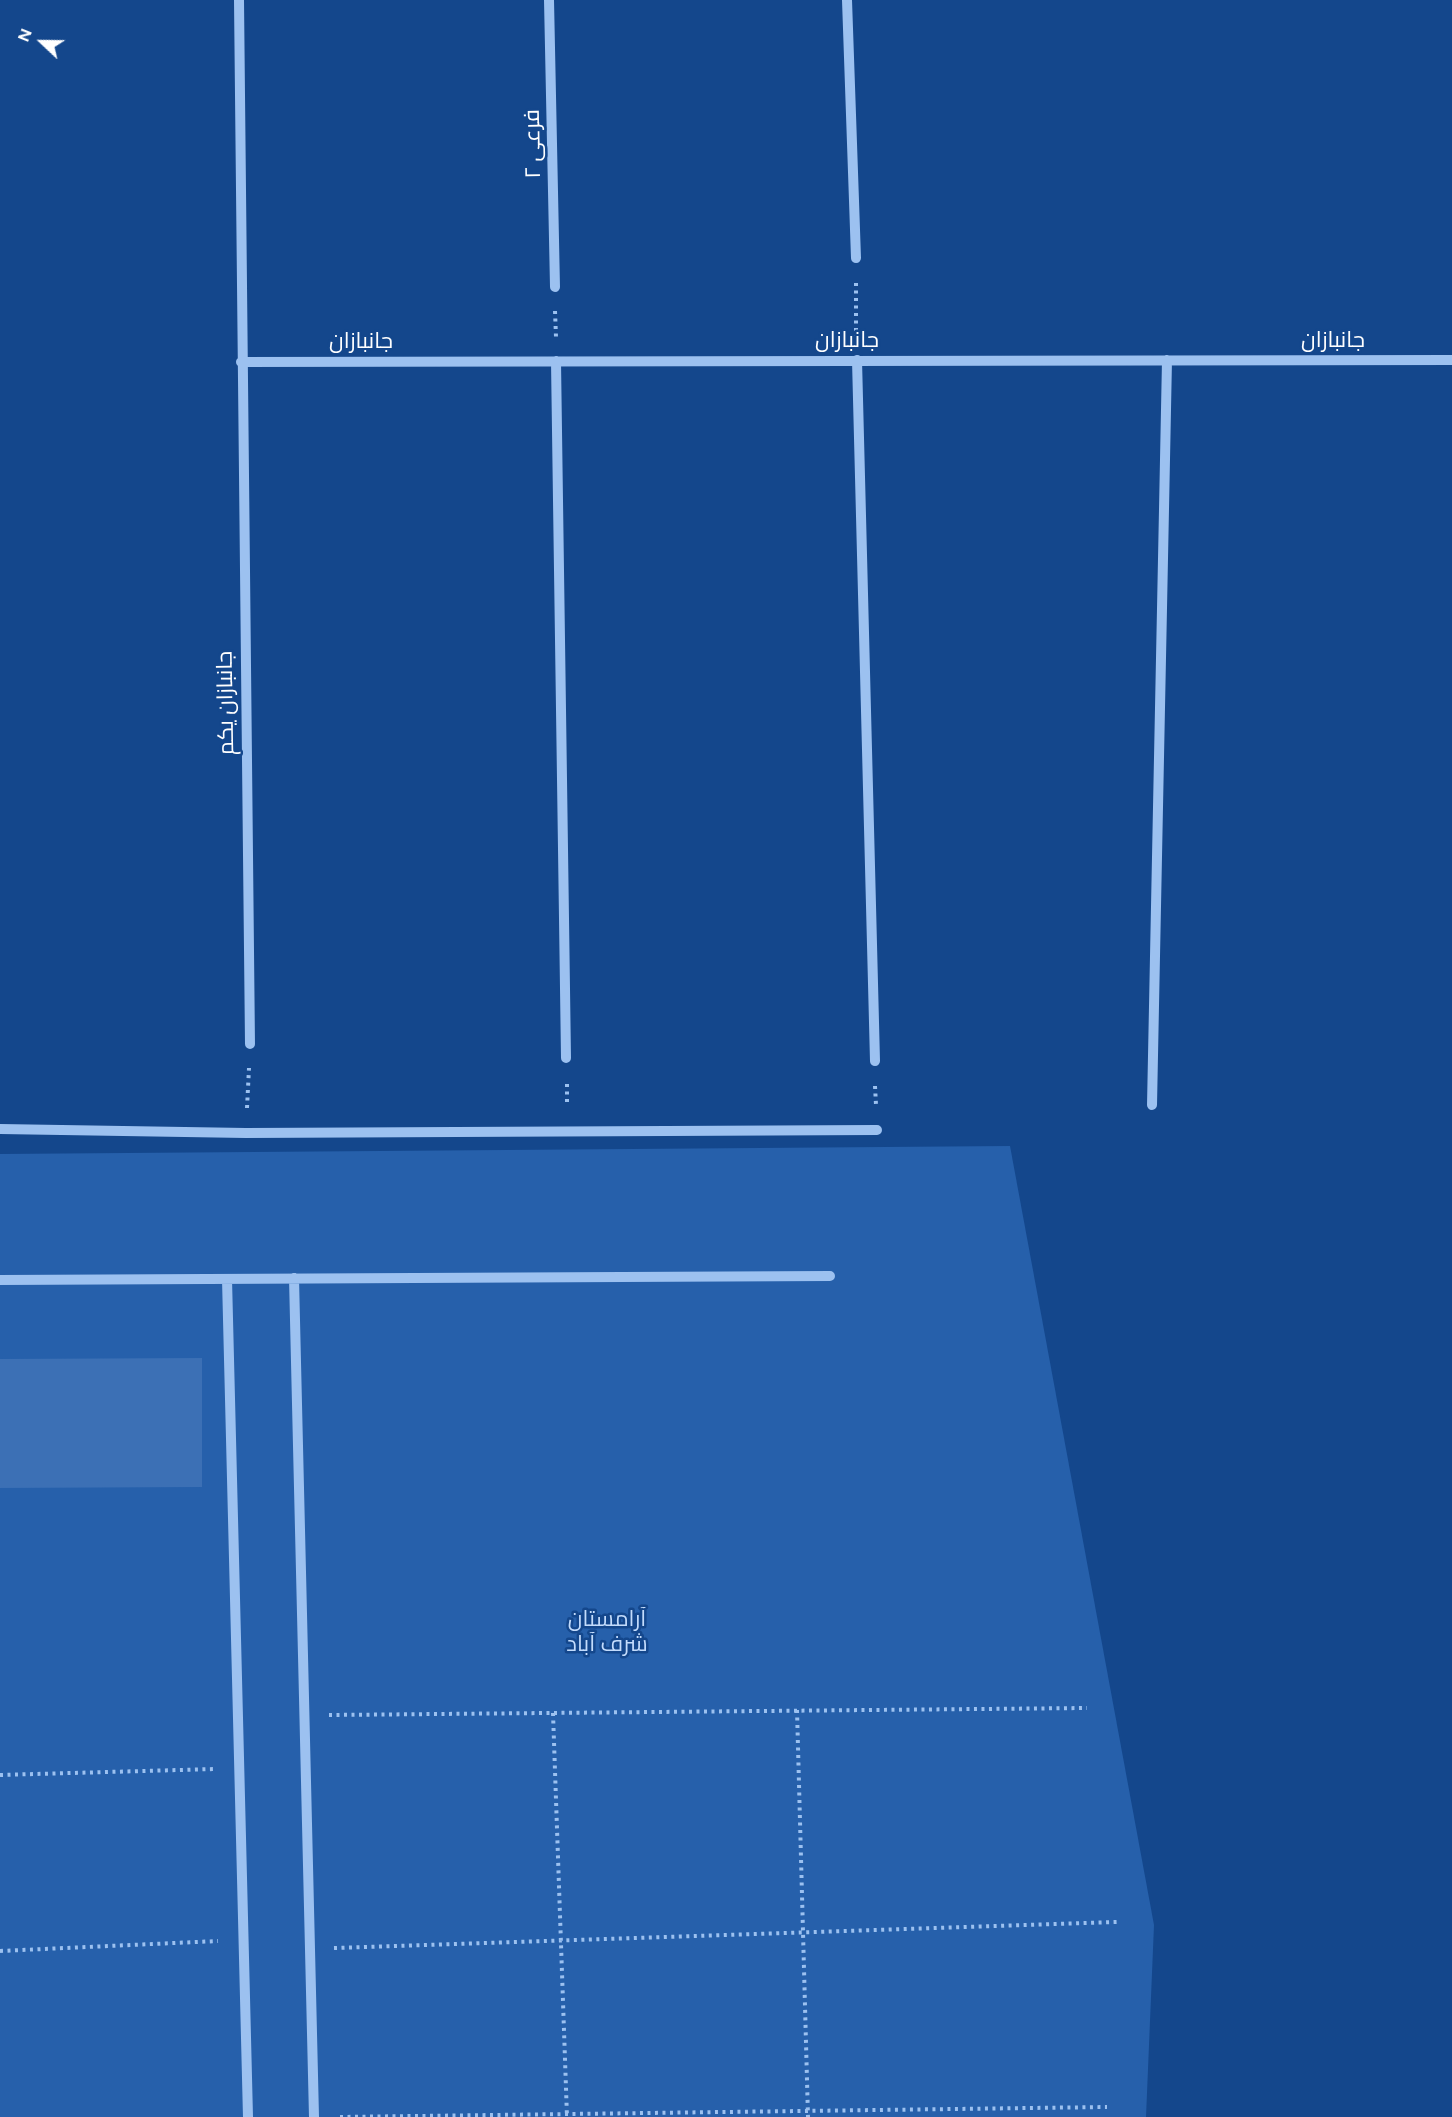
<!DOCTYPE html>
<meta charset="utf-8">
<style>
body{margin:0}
#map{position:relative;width:1452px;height:2117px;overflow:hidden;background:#14478c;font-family:Figtree,sans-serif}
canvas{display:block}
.north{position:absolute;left:12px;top:12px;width:60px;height:60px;-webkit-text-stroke:4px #14478c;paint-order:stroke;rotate:292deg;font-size:16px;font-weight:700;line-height:24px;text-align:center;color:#fff}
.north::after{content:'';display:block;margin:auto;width:21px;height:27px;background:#fff;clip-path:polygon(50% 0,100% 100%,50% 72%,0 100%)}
</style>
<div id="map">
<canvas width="1452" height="2117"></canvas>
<div class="north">N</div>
</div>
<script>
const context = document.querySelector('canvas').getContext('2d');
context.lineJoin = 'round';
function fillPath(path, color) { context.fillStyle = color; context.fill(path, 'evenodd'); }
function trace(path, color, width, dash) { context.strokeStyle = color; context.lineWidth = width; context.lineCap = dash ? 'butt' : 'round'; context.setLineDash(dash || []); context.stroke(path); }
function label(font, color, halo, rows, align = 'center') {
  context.font = font + ' Figtree,Cairo,sans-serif'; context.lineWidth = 5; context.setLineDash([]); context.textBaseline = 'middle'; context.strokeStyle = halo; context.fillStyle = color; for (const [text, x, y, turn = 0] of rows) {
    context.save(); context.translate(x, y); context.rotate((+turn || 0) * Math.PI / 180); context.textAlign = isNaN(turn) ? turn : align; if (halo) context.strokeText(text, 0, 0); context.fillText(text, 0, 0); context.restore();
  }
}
fillPath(new Path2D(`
 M 1010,1146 L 1154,1925 L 1146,2117 L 0,2117 L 0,1154 Z`), '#2660ab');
fillPath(new Path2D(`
 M 202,1358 L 202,1487 L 0,1488 L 0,1359 Z`), '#3c70b5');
trace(new Path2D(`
 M 856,283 L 856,336
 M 555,311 L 556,337
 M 567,1084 L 567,1106
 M 875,1086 L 876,1105
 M 247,1108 L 249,1068
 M 797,1710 L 808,2117
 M 553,1713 L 567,2117
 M 329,1715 L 1087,1708
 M 0,1775 L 215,1769
 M 334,1948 L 1117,1922
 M 0,1951 L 218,1941
 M 340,2117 L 1107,2107`), '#9cc1f0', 4, [3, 4.5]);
trace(new Path2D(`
 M 239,0 L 250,1044
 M 549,0 L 555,287
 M 847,0 L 856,258
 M 857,360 L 875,1061
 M 556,361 L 566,1058
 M 241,362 L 1452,360
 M 1152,1105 L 1167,360
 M 0,1129 L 246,1133 L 877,1130
 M 294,1278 L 314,2117
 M 227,1279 L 248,2117
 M 0,1280 L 830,1276`), '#9cc1f0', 10);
label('22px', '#fff', '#14478c', [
 ["فرعی ۲",533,144,-91],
 ["جانبازان",847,341],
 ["جانبازان",1333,341],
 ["جانبازان",361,342],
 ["جانبازان یکم",226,703,-91]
]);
label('22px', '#c3dcfc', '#14478c', [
 ["آرامستان",607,1620],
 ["شرف آباد",607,1645]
]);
</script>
